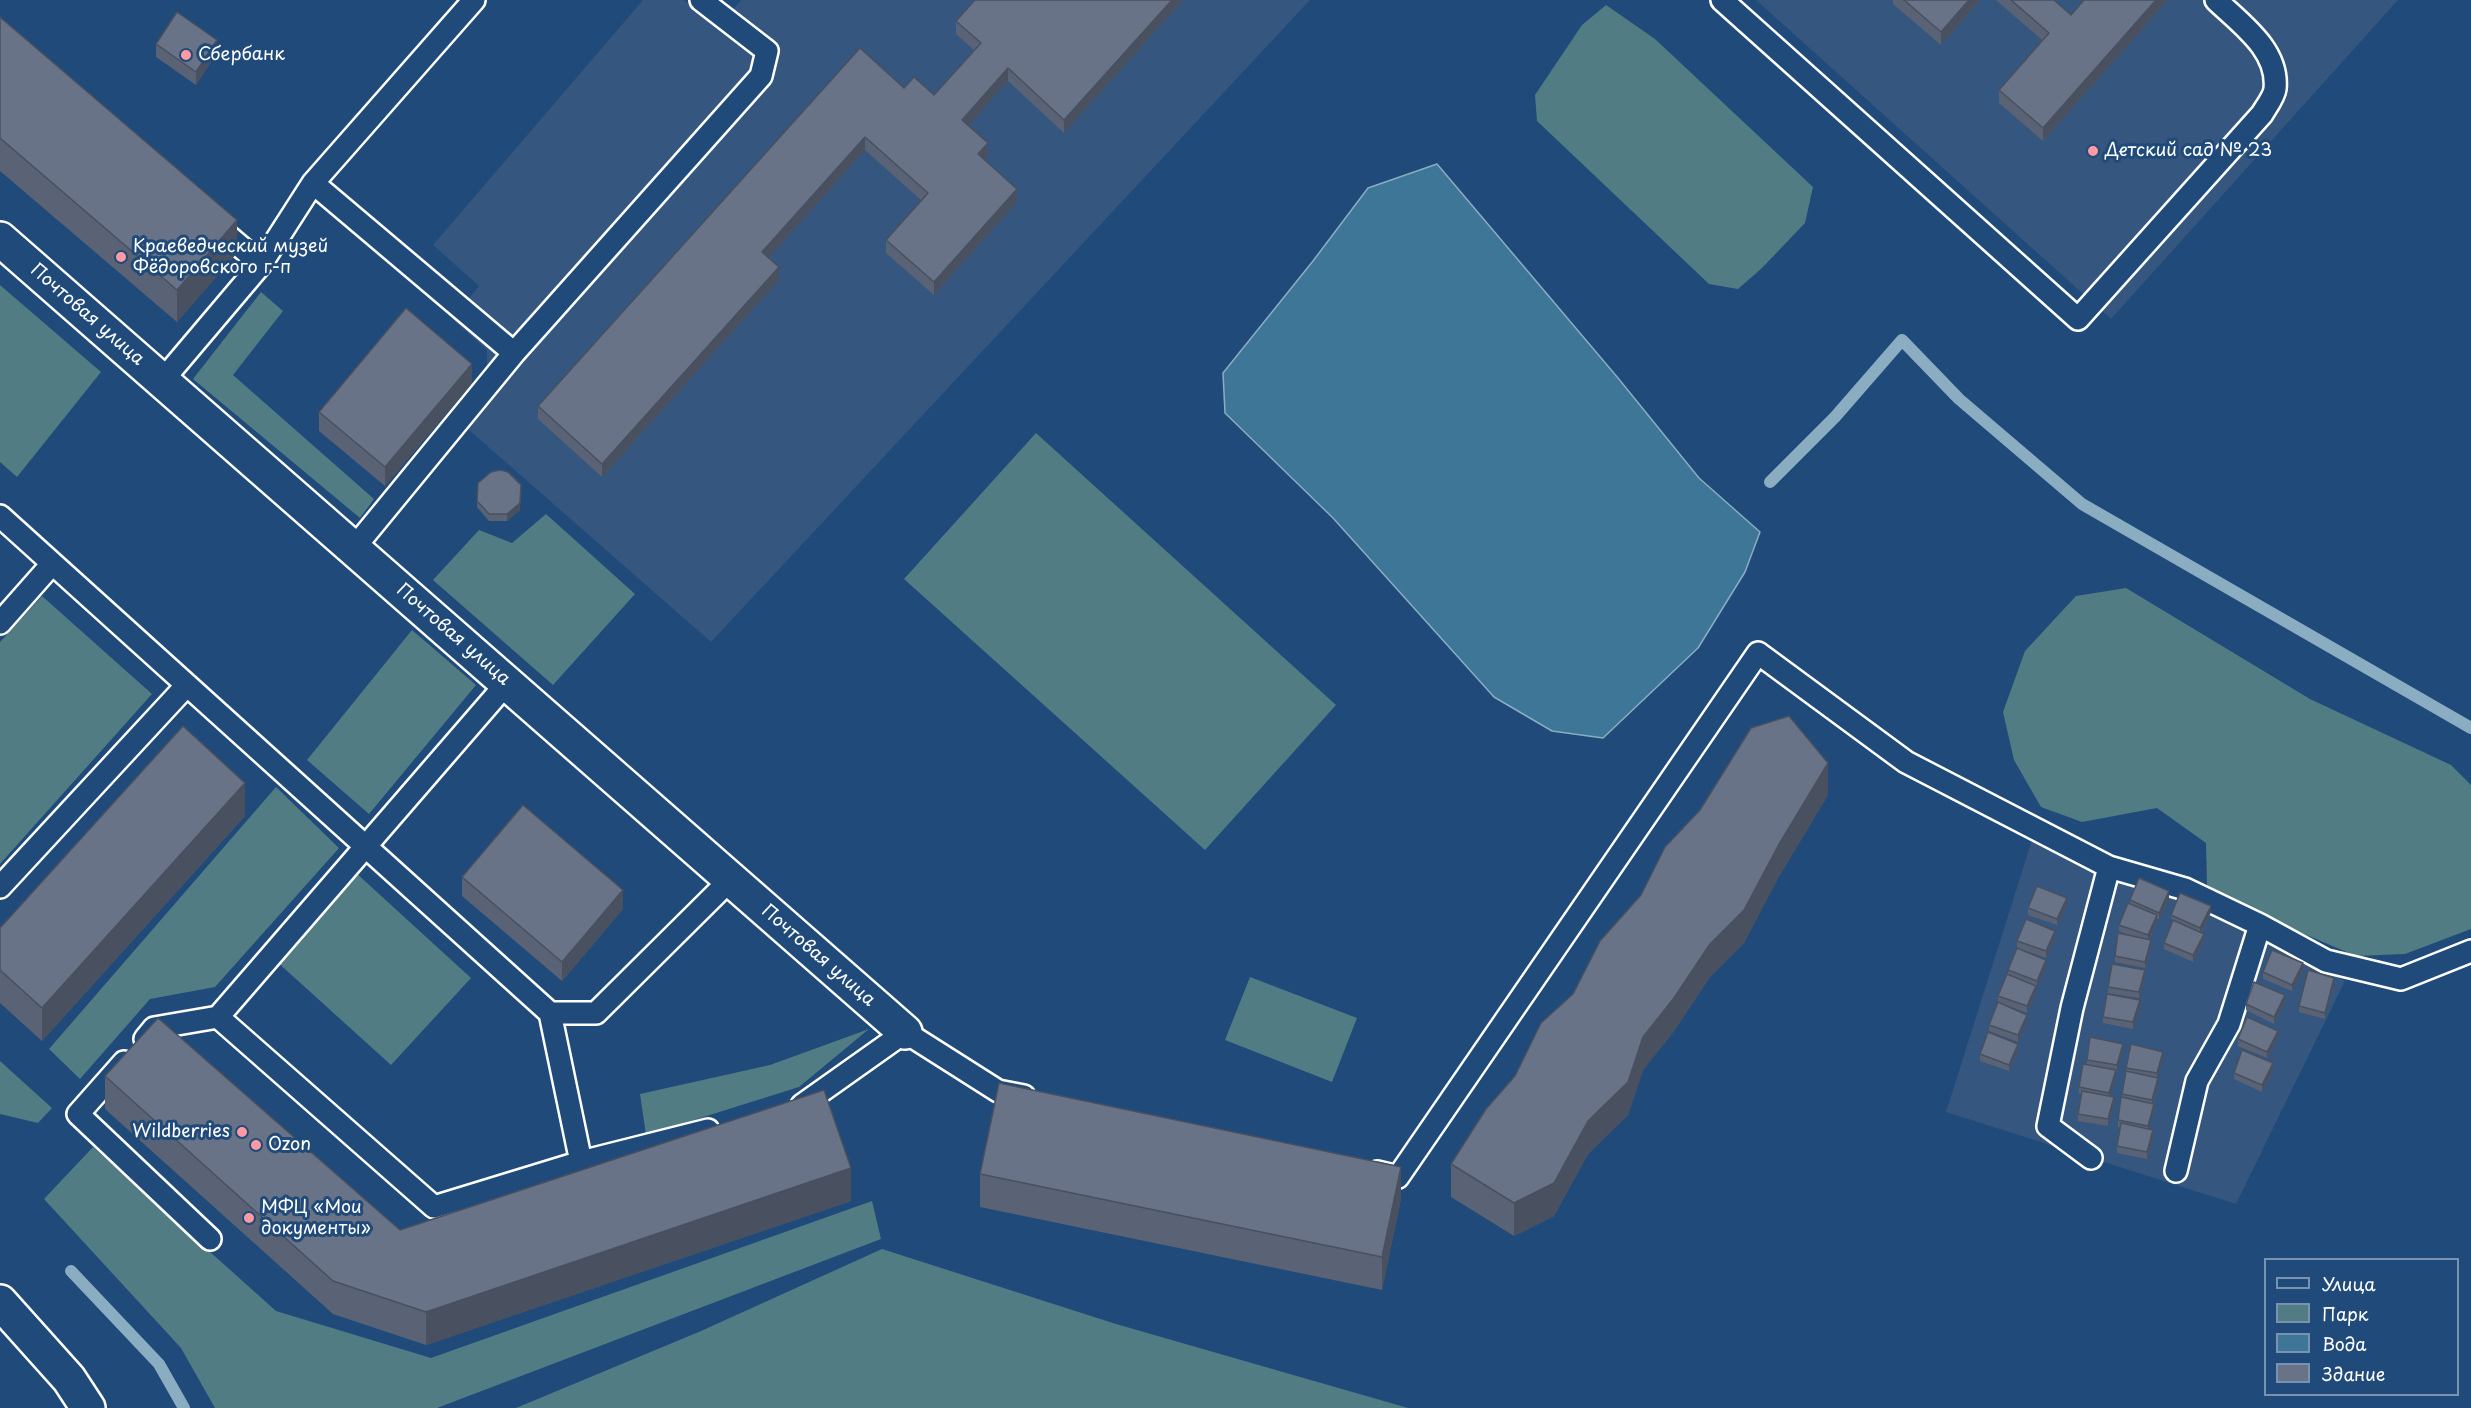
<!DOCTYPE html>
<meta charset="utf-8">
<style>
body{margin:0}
#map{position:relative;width:2471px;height:1408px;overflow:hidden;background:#1f4a7a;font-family:"Playpen Sans",sans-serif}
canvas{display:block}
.legend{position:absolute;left:2264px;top:1258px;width:195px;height:138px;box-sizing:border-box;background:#1f4a7a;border:2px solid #7992af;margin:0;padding:8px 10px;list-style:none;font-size:18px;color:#fff}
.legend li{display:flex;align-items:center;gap:12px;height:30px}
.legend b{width:30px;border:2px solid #7992af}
</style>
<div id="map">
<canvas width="2471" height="1408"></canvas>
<ul class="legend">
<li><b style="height:8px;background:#1f4a7a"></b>Улица</li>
<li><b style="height:16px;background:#527c83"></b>Парк</li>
<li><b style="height:16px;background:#3e7697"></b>Вода</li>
<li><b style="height:16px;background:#687388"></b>Здание</li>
</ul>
</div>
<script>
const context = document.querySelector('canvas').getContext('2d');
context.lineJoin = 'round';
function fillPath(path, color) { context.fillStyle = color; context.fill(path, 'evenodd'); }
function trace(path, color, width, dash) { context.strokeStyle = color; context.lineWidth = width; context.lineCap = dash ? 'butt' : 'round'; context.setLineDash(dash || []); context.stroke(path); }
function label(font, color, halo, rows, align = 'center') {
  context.font = font + ' "Playpen Sans",sans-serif'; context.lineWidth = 6; context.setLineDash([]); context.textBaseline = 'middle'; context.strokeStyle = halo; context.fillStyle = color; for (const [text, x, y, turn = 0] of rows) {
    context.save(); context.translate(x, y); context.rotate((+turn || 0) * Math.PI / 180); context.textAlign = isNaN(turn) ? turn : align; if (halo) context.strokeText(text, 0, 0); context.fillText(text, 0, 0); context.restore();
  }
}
fillPath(new Path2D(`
 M 643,0 L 684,0 L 719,26 L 741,0 L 1310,0 L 711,642 L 453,416 L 487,376 L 487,350 L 452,319 L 479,286 L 433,245 Z
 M 1756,0 L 2398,0 L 2111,319 Z
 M 2032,840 L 2228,919 L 2345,981 L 2236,1204 L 1946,1112 Z`), '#35567e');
fillPath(new Path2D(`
 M 1606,5 L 1655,39 L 1813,187 L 1805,223 L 1762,268 L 1738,289 L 1709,284 L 1537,121 L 1535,95 L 1582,25 Z
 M 0,285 L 101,372 L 17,477 L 0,462 Z
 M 261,292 L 283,311 L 233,375 L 374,499 L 360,518 L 193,379 Z
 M 1036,433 L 1336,705 L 1205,850 L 904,579 Z
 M 546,514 L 635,594 L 553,685 L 433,580 L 479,530 L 512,543 Z
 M 2126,588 L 2310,699 L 2451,765 L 2471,785 L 2471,929 L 2405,954 L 2356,956 L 2248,910 L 2207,885 L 2206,843 L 2157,808 L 2082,822 L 2041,807 L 2014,760 L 2003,712 L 2025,651 L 2076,596 Z
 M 42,596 L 152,694 L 0,864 L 0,642 Z
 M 412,630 L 476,685 L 369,814 L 307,760 Z
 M 276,787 L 339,848 L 215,987 L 150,999 L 80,1079 L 49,1049 Z
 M 355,872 L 471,978 L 391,1065 L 275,960 Z
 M 1250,977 L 1357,1018 L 1332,1082 L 1225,1040 Z
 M 869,1029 L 799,1087 L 646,1135 L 640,1094 L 770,1065 Z
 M 0,1061 L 52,1108 L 38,1123 L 0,1114 Z
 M 93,1147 L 276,1311 L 431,1358 L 872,1201 L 881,1239 L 437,1408 L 215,1408 L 181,1348 L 44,1199 Z
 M 882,1249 L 1116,1324 L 1408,1408 L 516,1408 L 701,1331 Z`), '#527c83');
const water = new Path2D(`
 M 1437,164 L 1618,378 L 1699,478 L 1760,532 L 1745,572 L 1698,648 L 1603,738 L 1552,731 L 1494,697 L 1333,518 L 1225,413 L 1223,373 L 1313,261 L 1368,188 Z`);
fillPath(water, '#3e7697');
trace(water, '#8badc1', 1.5);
trace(new Path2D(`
 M 1770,482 L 1835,417 L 1902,340 L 1959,399 L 2082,504 L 2471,728
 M 71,1271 L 159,1364 L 184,1408`), '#8badc1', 12);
const service = new Path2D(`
 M 1722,0 L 2078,319 L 2262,114 C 2266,107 2274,97 2275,89 C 2279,50 2241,24 2216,0
 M 313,183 L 514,353
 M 215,225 L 261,264
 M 162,381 L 261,264 L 313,183 L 474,0
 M 0,516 L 550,1013 L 581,1162 L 434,1207 L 218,1017 L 154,1028 L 145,1039
 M 354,548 L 514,353 L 761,76 L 767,51 L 701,0
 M 0,623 L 52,564
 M 0,887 L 187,685
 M 550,1013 L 596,1013 L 731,879
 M 218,1017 L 507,683
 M 124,1062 L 78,1114 L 210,1239
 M 802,1105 L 905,1032 L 998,1091 L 1024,1096
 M 2091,1158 L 2048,1126 L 2072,1008 L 2109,867
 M 581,1162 L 708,1130
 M 2176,1171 L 2197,1081 L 2229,1024 L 2260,925
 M 1377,1172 L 1398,1177 L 1758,653 L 1906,762 L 2109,867 L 2185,889 L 2260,925 L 2326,961 L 2401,979 L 2471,951`);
const minor = new Path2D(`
 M 0,239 L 905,1032`);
const secondary = new Path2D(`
 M 0,1302 L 69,1379 L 88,1408`);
trace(service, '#fff', 26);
trace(minor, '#fff', 38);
trace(secondary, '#fff', 38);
trace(service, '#1f4a7a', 21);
trace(minor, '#1f4a7a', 33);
trace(secondary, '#1f4a7a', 33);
fillPath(new Path2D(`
 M 975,0 L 1183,0 L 1064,133 L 1008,81 L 968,125 L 988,156 L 984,159 L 1017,202 L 934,295 L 886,253 L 886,240 L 922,201 L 865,150 L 768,258 L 779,280 L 602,477 L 538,419 L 538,406 L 904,88 L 934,95 L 974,50 L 956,34 L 956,21 Z
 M 1893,0 L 1980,0 L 1941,45 L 1893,4 Z
 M 1996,0 L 2054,0 L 2071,15 L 2167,0 L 2167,1 L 2043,141 L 1999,103 L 1999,90 L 2042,40 Z
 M 0,17 L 237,253 L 177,322 L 0,171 Z
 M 156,44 L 217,53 L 196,85 L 156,57 Z
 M 472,383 L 385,486 L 319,431 L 319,412 Z
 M 478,483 L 520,510 L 507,521 L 489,521 L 477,507 Z
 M 1828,795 L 1778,878 L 1744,943 L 1710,977 L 1674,1031 L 1643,1070 L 1628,1115 L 1588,1154 L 1554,1216 L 1514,1236 L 1451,1197 L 1451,1164 L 1515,1076 L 1573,994 Z
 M 245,816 L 42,1041 L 0,1003 L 0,928 Z
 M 462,877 L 623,909 L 562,981 L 462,896 Z
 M 2169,898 L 2159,919 L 2157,919 L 2157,921 L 2149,940 L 2151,946 L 2145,968 L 2115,962 L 2115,956 L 2131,936 L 2119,931 L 2119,925 L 2130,904 L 2130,900 Z
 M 2067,905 L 2057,925 L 2028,915 L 2028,908 Z
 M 2211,912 L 2201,933 L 2204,940 L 2193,962 L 2164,949 L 2164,943 L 2172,922 L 2171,915 Z
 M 2055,938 L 2046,958 L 2017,948 L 2017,941 Z
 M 2046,967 L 2036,987 L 2036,992 L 2027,1013 L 1998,1002 L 1998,996 L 2008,974 L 2008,970 Z
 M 2303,970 L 2292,991 L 2263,979 L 2263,972 Z
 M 2145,977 L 2139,998 L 2108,993 L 2108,987 Z
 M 2334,985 L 2325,1019 L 2299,1012 L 2299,1006 Z
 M 2285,1002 L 2274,1024 L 2246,1010 L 2246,1004 Z
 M 2140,1007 L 2133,1029 L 2103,1023 L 2103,1017 Z
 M 2027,1021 L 2018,1042 L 1989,1031 L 1989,1025 Z
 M 2278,1037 L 2267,1058 L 2238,1046 L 2238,1039 Z
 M 2123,1050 L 2117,1072 L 2116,1072 L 2116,1077 L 2110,1096 L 2114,1104 L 2108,1126 L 2078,1121 L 2078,1114 L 2082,1094 L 2079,1094 L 2079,1087 L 2087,1065 L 2087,1060 Z
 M 2018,1051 L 2009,1071 L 1980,1061 L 1980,1054 Z
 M 2163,1058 L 2157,1078 L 2158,1085 L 2153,1104 L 2154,1111 L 2148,1129 L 2153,1137 L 2147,1159 L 2117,1153 L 2117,1146 L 2120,1127 L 2118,1127 L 2118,1120 L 2122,1097 L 2126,1068 Z
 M 2273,1070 L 2262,1092 L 2234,1079 L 2234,1073 Z
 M 105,1076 L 400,1230 L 851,1201 L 426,1345 L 333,1314 L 105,1109 Z
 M 980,1174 L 1401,1199 L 1382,1290 L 980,1207 Z`), '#596375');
fillPath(new Path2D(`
 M 1172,0 L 1183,0 L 1064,133 L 1064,120 Z
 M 1969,0 L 1980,0 L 1941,45 L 1941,32 Z
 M 2156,0 L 2167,0 L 2167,1 L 2043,141 L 2043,128 Z
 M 217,40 L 217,53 L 196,85 L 196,72 Z
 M 1008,68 L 1008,81 L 962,133 L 962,120 Z
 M 865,137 L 865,150 L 762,265 L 762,252 Z
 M 988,143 L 988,156 L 978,167 L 978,154 Z
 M 1017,189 L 1017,202 L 934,295 L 934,282 Z
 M 237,220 L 237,253 L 177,322 L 177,290 Z
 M 779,267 L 779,280 L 602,477 L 602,464 Z
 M 472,364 L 472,383 L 385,486 L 385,467 Z
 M 521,485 L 520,510 L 507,521 L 507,514 Z
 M 1828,763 L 1828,795 L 1778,878 L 1744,943 L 1710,977 L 1674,1031 L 1643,1070 L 1628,1115 L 1588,1154 L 1554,1216 L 1514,1236 L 1514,1203 L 1588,1121 L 1643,1037 L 1710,944 L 1778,846 Z
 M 245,783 L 245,816 L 42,1041 L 42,1008 Z
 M 623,890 L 623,909 L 562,981 L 562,962 Z
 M 2169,891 L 2169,898 L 2159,919 L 2159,913 Z
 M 2067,898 L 2067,905 L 2057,925 L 2057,919 Z
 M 2211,906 L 2211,912 L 2200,934 L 2200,928 Z
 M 2157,915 L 2157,921 L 2148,942 L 2148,935 Z
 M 2055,931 L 2055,938 L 2046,958 L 2046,951 Z
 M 2204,934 L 2204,940 L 2193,962 L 2193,955 Z
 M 2151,940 L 2151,946 L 2145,968 L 2145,962 Z
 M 2046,960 L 2046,967 L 2037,987 L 2037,981 Z
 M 2303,963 L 2303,970 L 2292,991 L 2292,985 Z
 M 2145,970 L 2145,977 L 2139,998 L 2139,992 Z
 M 2334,978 L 2334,985 L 2325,1019 L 2325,1013 Z
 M 2036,986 L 2036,992 L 2027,1013 L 2027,1006 Z
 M 2285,995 L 2285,1002 L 2274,1024 L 2274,1017 Z
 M 2140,1000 L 2140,1007 L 2133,1029 L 2133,1022 Z
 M 2027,1015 L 2027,1021 L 2018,1042 L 2018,1035 Z
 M 2278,1031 L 2278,1037 L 2267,1058 L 2267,1052 Z
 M 2018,1044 L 2018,1051 L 2009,1071 L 2009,1065 Z
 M 2123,1044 L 2123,1050 L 2117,1072 L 2117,1065 Z
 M 2163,1052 L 2163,1058 L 2157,1080 L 2157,1073 Z
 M 2273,1063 L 2273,1070 L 2262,1092 L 2262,1085 Z
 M 2116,1070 L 2116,1077 L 2109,1099 L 2109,1093 Z
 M 2158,1078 L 2158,1085 L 2152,1106 L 2152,1100 Z
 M 2114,1097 L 2114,1104 L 2108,1126 L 2108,1119 Z
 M 2154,1104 L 2154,1111 L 2148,1133 L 2148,1126 Z
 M 2153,1130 L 2153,1137 L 2147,1159 L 2147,1152 Z
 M 1401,1167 L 1401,1199 L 1382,1290 L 1382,1257 Z
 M 851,1168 L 851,1201 L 426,1345 L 426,1312 Z`), '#49505f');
const building = new Path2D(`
 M 975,0 L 1172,0 L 1064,120 L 1008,68 L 962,120 L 988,143 L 978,154 L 1017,189 L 934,282 L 886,240 L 928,193 L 865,137 L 762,252 L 779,267 L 602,464 L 538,406 L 860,48 L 904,88 L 914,77 L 934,95 L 981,43 L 956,21 Z
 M 1904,0 L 1969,0 L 1941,32 Z
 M 2011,0 L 2054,0 L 2071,15 L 2084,0 L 2156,0 L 2043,128 L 1999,90 L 2049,33 Z
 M 177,12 L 217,40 L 196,72 L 156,44 Z
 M 0,17 L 237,220 L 177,290 L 0,138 Z
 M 406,308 L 472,364 L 385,467 L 319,412 Z
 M 500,470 L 508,472 L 521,485 L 520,503 L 507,514 L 489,514 L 477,501 L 478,483 L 491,472 Z
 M 1789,716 L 1828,763 L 1778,846 L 1744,910 L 1710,944 L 1674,998 L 1643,1037 L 1628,1082 L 1588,1121 L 1554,1183 L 1514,1203 L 1451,1164 L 1486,1109 L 1515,1076 L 1541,1023 L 1573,994 L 1600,941 L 1641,895 L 1665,847 L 1700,810 L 1751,728 Z
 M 183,726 L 245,783 L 42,1008 L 0,970 L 0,928 Z
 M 523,805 L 623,890 L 562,962 L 462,877 Z
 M 2139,878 L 2169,891 L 2159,913 L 2130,900 Z
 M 2037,886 L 2067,898 L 2057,919 L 2028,908 Z
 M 2180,893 L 2211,906 L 2200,928 L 2171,915 Z
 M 2128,903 L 2157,915 L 2148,935 L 2119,925 Z
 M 2026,919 L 2055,931 L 2046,951 L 2017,941 Z
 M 2173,920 L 2204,934 L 2193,955 L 2164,943 Z
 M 2118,933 L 2151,940 L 2145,962 L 2115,956 Z
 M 2017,948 L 2046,960 L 2037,981 L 2008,970 Z
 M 2272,950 L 2303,963 L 2292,985 L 2263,972 Z
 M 2112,964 L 2145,970 L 2139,992 L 2108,987 Z
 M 2308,970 L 2334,978 L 2325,1013 L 2299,1006 Z
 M 2007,974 L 2036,986 L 2027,1006 L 1998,996 Z
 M 2254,982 L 2285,995 L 2274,1017 L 2246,1004 Z
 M 2107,994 L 2140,1000 L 2133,1022 L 2103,1017 Z
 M 1998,1002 L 2027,1015 L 2018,1035 L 1989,1025 Z
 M 2247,1017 L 2278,1031 L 2267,1052 L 2238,1039 Z
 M 158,1018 L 400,1230 L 824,1090 L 851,1168 L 426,1312 L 333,1281 L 105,1076 Z
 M 1988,1032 L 2018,1044 L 2009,1065 L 1980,1054 Z
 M 2090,1037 L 2123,1044 L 2117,1065 L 2087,1060 Z
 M 2131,1044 L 2163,1052 L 2157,1073 L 2126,1068 Z
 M 2242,1050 L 2273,1063 L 2262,1085 L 2234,1073 Z
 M 2083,1064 L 2116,1070 L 2109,1093 L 2079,1087 Z
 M 2126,1071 L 2158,1078 L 2152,1100 L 2122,1094 Z
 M 999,1083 L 1401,1167 L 1382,1257 L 980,1174 Z
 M 2082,1091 L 2114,1097 L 2108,1119 L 2078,1114 Z
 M 2121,1097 L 2154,1104 L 2148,1126 L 2118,1120 Z
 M 2121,1123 L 2153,1130 L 2147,1152 L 2117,1146 Z`);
fillPath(building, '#687388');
trace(building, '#49505f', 1.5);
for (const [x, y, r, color] of [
 [186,55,6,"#ff9aa2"],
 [2093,151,6,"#ff9aa2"],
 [121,257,6,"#ff9aa2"],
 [242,1132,6,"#ff9aa2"],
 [256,1145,6,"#ff9aa2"],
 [249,1218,6,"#ff9aa2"]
]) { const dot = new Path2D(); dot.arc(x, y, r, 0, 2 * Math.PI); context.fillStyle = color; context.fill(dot); trace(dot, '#1f4a7a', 2); }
label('18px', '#fff', '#1f4a7a', [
 ["Сбербанк",198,55],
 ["Детский сад № 23",2105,151],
 ["Краеведческий музей",133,247],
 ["Фёдоровского г-п",133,268],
 ["Wildberries",230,1132,"right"],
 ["Ozon",268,1145],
 ["МФЦ «Мои",261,1208],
 ["документы»",261,1229]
], 'left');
label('18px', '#fff', '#1f4a7a', [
 ["Почтовая улица",87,315,41],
 ["Почтовая улица",453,635,41],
 ["Почтовая улица",818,956,41]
]);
</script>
